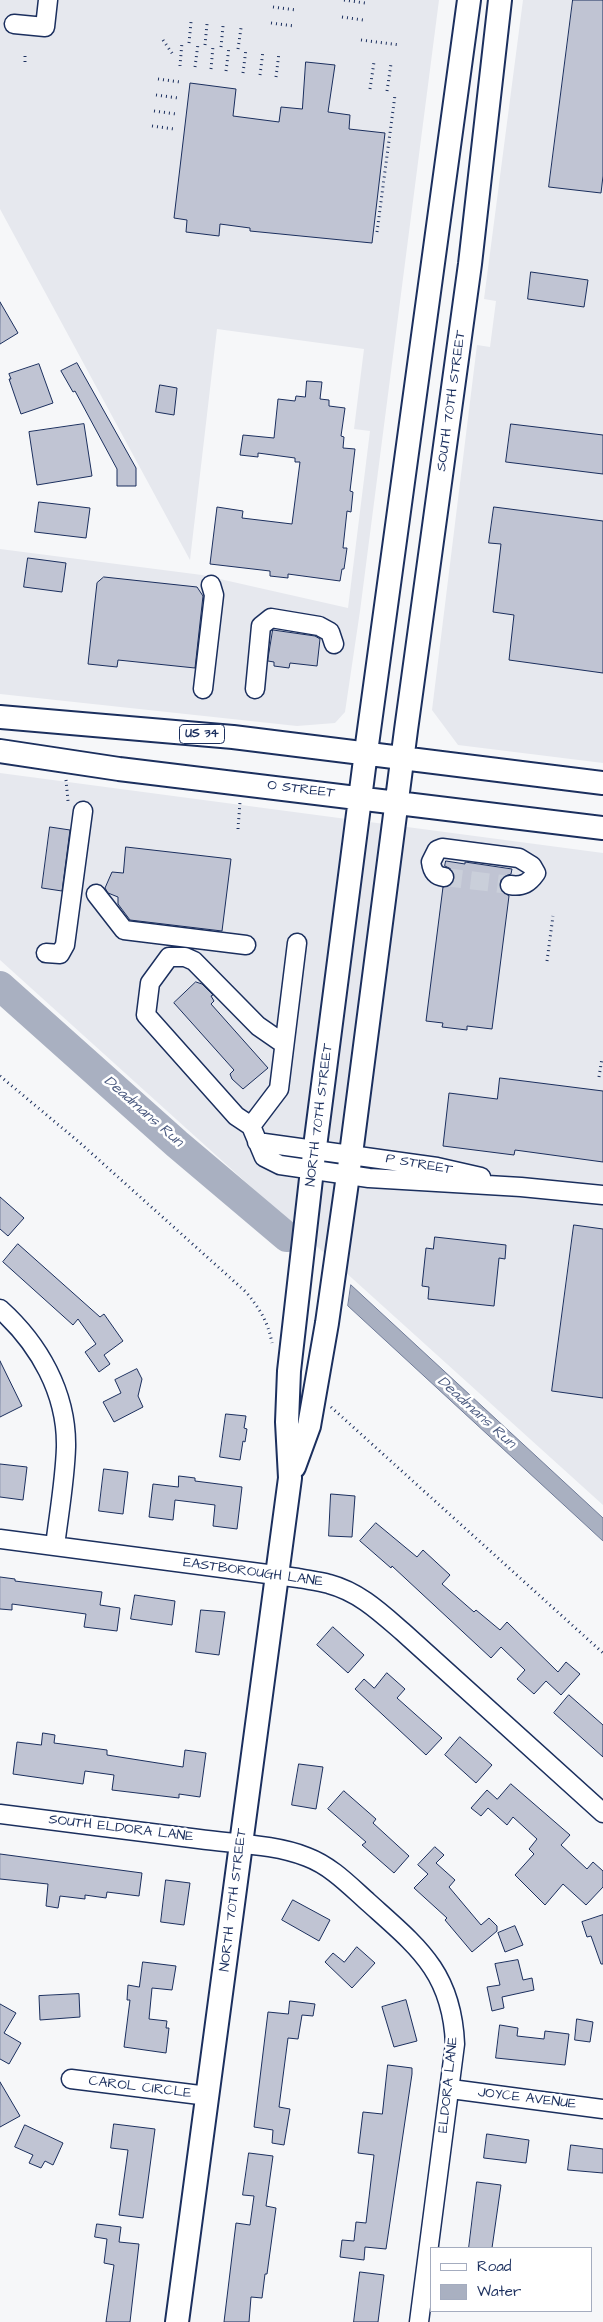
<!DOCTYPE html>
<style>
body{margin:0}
#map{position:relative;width:603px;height:2322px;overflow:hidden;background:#f6f7f9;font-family:"Architects Daughter",sans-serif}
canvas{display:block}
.legend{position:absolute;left:430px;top:2247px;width:162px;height:65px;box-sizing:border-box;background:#fff;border:1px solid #a4acbf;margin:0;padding:6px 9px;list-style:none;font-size:15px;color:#1b2f5e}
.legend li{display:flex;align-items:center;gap:10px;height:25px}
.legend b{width:25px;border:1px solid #a4acbf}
</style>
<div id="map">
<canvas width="603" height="2322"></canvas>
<ul class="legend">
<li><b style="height:6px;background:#fff"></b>Road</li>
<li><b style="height:14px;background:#a9b0c1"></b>Water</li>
</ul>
</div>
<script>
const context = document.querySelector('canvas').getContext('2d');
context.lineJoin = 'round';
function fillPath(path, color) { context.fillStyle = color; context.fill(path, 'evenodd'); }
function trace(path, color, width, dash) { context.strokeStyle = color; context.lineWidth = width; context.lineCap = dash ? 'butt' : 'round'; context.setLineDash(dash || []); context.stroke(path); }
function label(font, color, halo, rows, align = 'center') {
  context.font = font + ' "Architects Daughter",sans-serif'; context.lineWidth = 5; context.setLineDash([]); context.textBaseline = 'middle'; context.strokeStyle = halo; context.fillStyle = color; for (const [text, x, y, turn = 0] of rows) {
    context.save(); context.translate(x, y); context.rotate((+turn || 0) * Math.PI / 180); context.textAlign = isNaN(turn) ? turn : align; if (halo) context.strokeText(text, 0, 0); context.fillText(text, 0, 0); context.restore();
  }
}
fillPath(new Path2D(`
 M 0,0 L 439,0 L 360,611 L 345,712 L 335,723 L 297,726 L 0,694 L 0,549 L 202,575 L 348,608 L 370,431 L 354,429 L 364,349 L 217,329 L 190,560 L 0,209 Z
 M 523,0 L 603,0 L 603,763 L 458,745 L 432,710 L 477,345 L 490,347 L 496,301 L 484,299 Z
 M 0,773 L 603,853 L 603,1505 L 0,960 Z`), '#e6e8ee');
const water = new Path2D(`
 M 351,1285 L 603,1518 L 603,1541 L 348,1306 Z`);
fillPath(water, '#a9b0c1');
trace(water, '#707c99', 1);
trace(new Path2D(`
 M 0,986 L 177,1144 L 287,1237`), '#a9b0c1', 30);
const building = new Path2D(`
 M 573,0 L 603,0 L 603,176 L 601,193 L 549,187 Z
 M 306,62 L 335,65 L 328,112 L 350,115 L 349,129 L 385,133 L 372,243 L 250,231 L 250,228 L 220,224 L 219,236 L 186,232 L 187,220 L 174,218 L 190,83 L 236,89 L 233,116 L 279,122 L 281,107 L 302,109 Z
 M 531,272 L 588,280 L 584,307 L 528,299 Z
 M 0,302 L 18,333 L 0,344 Z
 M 77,363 L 136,468 L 136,486 L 117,486 L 117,469 L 75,391 L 73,392 L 61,371 Z
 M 39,364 L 53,403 L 21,414 L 9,379 L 11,379 L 9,374 Z
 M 307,381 L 322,382 L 320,399 L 329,400 L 329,406 L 345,408 L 341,436 L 344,437 L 343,448 L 355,449 L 350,491 L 353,492 L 351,512 L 347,511 L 343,548 L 347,548 L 344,569 L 342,569 L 340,581 L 288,574 L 288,578 L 270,576 L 270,571 L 210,564 L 217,507 L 243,511 L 242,518 L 292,524 L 300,462 L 295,462 L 295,458 L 258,453 L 258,457 L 240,455 L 243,435 L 274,438 L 278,399 L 295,401 L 296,396 L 305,397 Z
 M 160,385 L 177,388 L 174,415 L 156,412 Z
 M 84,424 L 92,476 L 37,485 L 29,432 Z
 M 511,424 L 603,435 L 603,474 L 506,462 Z
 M 39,502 L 90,508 L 86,538 L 35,532 Z
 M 494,507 L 603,521 L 603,673 L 509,660 L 514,615 L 493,612 L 501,544 L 489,543 Z
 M 28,558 L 66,563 L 62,592 L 24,587 Z
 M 104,577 L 197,587 L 203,596 L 195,668 L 118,660 L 117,667 L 88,664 L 97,583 Z
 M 273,630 L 315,636 L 320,639 L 317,666 L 290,663 L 289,668 L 274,666 L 274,662 L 268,661 Z
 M 50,827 L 70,830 L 62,891 L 42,888 Z
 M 126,847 L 231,859 L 222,931 L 130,920 L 118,904 L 118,897 L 108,893 L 105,888 L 112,872 L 123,873 Z
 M 446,861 L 465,864 L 465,862 L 512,869 L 511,874 L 505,876 L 500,883 L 501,890 L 509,896 L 492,1029 L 467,1026 L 467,1030 L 442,1027 L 443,1023 L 426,1021 L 443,887 L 452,884 L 454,879 L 451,869 L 445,866 Z
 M 196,982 L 202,984 L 213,995 L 211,996 L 214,1001 L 211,1004 L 268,1068 L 243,1089 L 232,1079 L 230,1074 L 234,1070 L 174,1003 Z
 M 500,1078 L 603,1091 L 603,1162 L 515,1150 L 514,1155 L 443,1146 L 449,1093 L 497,1099 Z
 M 0,1197 L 24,1218 L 8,1236 L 0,1229 Z
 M 574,1225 L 603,1229 L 603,1398 L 552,1391 Z
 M 435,1237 L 506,1245 L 505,1259 L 499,1258 L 494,1306 L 428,1299 L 429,1287 L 422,1286 L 426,1248 L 433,1249 Z
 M 18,1244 L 100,1317 L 104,1314 L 123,1341 L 104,1355 L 110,1364 L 99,1372 L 85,1352 L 96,1344 L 78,1319 L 73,1325 L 3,1262 Z
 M 0,1361 L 22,1406 L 0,1417 Z
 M 137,1369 L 142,1379 L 138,1396 L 143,1407 L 114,1422 L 103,1402 L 121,1393 L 115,1380 Z
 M 226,1414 L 246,1416 L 244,1428 L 247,1429 L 245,1442 L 243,1441 L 240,1460 L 220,1457 Z
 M 0,1464 L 27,1467 L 23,1500 L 0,1497 Z
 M 104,1469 L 128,1472 L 123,1514 L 99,1511 Z
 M 179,1476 L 195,1478 L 195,1481 L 242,1487 L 237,1529 L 213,1526 L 215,1505 L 175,1500 L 173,1520 L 149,1517 L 153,1484 L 178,1487 Z
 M 331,1494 L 355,1496 L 352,1537 L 329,1536 Z
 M 376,1523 L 417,1557 L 423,1550 L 450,1575 L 442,1584 L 474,1612 L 476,1610 L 500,1630 L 507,1622 L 558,1672 L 566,1662 L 580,1674 L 561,1695 L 546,1681 L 534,1694 L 517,1679 L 525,1670 L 501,1647 L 491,1658 L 392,1566 L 391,1568 L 360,1541 Z
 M 0,1577 L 15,1579 L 15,1581 L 102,1592 L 100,1605 L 120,1608 L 117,1631 L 84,1627 L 86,1614 L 12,1604 L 12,1610 L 0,1609 Z
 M 135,1595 L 175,1601 L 172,1625 L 131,1619 Z
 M 201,1610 L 225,1612 L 219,1655 L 196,1652 Z
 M 333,1627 L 364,1655 L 348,1673 L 317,1645 Z
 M 387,1673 L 405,1689 L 397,1698 L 442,1738 L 426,1755 L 355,1689 L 364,1679 L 374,1688 Z
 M 569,1695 L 603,1725 L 603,1757 L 554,1713 Z
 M 43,1733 L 55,1735 L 54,1743 L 107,1750 L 107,1755 L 183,1767 L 185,1750 L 206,1753 L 200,1797 L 179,1794 L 179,1798 L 112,1790 L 114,1775 L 85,1771 L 83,1784 L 13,1774 L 17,1742 L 41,1745 Z
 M 460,1737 L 492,1765 L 476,1783 L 445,1755 Z
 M 299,1764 L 323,1767 L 316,1809 L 292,1805 Z
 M 511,1784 L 570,1835 L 561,1845 L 587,1869 L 593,1862 L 603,1871 L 603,1887 L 586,1905 L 563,1884 L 545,1905 L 515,1875 L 534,1854 L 529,1849 L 537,1839 L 513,1817 L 507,1825 L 488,1808 L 481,1816 L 471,1808 L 487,1790 L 497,1799 Z
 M 344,1791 L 376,1819 L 373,1823 L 409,1856 L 394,1873 L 362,1845 L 366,1842 L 328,1809 Z
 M 435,1847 L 444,1855 L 436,1863 L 455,1880 L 449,1887 L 481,1925 L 489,1918 L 497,1926 L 497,1931 L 472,1952 L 445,1920 L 447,1918 L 414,1888 L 428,1874 L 418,1865 Z
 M 0,1854 L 142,1873 L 139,1896 L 107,1892 L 106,1898 L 85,1895 L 85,1899 L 60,1896 L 58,1908 L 46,1906 L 48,1884 L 0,1879 Z
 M 166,1880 L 190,1883 L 184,1925 L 161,1922 Z
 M 293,1900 L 330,1920 L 319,1941 L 282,1920 Z
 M 603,1915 L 603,1964 L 601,1964 L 591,1936 L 587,1937 L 582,1922 Z
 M 515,1926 L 523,1945 L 505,1952 L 498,1933 Z
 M 357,1947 L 375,1963 L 352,1988 L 325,1962 L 333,1953 L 344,1962 Z
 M 518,1960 L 523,1980 L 532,1978 L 534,1990 L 502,1997 L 504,2008 L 492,2011 L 487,1987 L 500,1985 L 495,1964 Z
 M 143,1962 L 176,1966 L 172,1990 L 152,1988 L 149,2019 L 167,2021 L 166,2028 L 169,2028 L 166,2053 L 124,2047 L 130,2000 L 127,2000 L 128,1985 L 139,1987 Z
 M 79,1994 L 80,2017 L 40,2020 L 39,1996 Z
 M 406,2000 L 417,2041 L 394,2047 L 382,2007 Z
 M 290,2001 L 315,2004 L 313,2016 L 302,2015 L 298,2039 L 288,2038 L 279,2107 L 290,2109 L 284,2145 L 272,2143 L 273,2130 L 254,2127 L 268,2012 L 288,2014 Z
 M 0,2004 L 16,2013 L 4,2033 L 21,2043 L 9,2064 L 0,2059 Z
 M 577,2019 L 593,2022 L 590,2042 L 575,2040 Z
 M 500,2025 L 518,2028 L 517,2036 L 544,2039 L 545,2031 L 569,2034 L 565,2065 L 496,2058 Z
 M 388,2065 L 412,2068 L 412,2074 L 386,2249 L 365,2247 L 364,2260 L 340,2257 L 342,2240 L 354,2241 L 356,2222 L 366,2223 L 374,2155 L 358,2153 L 363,2112 L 382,2114 Z
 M 0,2082 L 20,2116 L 0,2127 Z
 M 114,2124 L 155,2129 L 143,2218 L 119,2215 L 128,2150 L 111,2148 Z
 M 25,2125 L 63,2143 L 53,2165 L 45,2161 L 41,2168 L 29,2163 L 33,2155 L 15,2147 Z
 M 487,2134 L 529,2140 L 526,2163 L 484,2158 Z
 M 571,2145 L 603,2149 L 603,2173 L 568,2170 Z
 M 249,2153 L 273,2156 L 266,2206 L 276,2208 L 267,2274 L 265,2274 L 262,2298 L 251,2297 L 249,2322 L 224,2322 L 236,2223 L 250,2225 L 254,2196 L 243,2195 Z
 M 477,2182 L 501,2185 L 492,2248 L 469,2248 Z
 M 97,2224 L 121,2227 L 119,2242 L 139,2244 L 130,2322 L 106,2322 L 114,2265 L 104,2263 L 107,2239 L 95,2237 Z
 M 360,2272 L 384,2275 L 378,2322 L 354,2322 Z`);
fillPath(building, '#c0c4d3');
trace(building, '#1b2f5e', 1);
trace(new Path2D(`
 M 444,877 L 510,885`), '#cacfda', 18, [18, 9]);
const minor = new Path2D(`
 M 14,24 L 45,27 L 48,0
 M 203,689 L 214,595 L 211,585
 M 255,689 L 261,626 L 271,618 L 319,626 L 330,632 L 334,644
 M 444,877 C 435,876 432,870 431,862 L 437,850 L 442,848 L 519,858 L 532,866 L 536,873 C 529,883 523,887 510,885
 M 96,894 L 124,930 L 246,945
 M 297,943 L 279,1089 L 251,1126 L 264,1157 L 280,1165 L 369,1178 L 521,1187 L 603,1195
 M 46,953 L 60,954 L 65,945 L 83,811
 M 251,1126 L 236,1116 L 146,1015 L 150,983 L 169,957 L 185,957 L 194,961 L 258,1026 L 284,1044
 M 257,1142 L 437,1167 L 481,1177
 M 0,1309 C 39,1344 67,1393 66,1447 C 65,1480 59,1513 55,1546
 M 0,1539 L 298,1578 C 308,1580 319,1581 329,1584 C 359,1592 380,1612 403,1632 L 603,1813
 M 0,1814 C 66,1822 133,1831 199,1839 C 234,1844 274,1844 307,1857 C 331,1866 349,1885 368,1902 C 418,1947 452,1972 455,2044 L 419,2322
 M 71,2079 L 208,2096
 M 451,2089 L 603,2109`);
const major = new Path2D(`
 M 0,717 L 233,737 L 603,783
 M 0,751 L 119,769 L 603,828
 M 294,1467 L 309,1426 L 327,1323 L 351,1154 L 406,730 L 470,264 L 500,0
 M 177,2322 L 290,1478 L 287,1422 L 289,1371 L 312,1170 L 366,752 L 469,0`);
trace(minor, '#1b2f5e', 21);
trace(major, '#1b2f5e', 26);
trace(new Path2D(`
 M 344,0 L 365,3
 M 273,7 L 296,10
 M 342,17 L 363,20
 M 271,23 L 294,26
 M 163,40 L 174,56
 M 361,40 L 400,45
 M 189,43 L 191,22
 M 205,45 L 207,24
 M 221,47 L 223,26
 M 238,49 L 241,28
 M 25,62 L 25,53
 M 180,66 L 182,42
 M 195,67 L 198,44
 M 211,69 L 213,46
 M 226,71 L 229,47
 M 243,73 L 246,49
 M 260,75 L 263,51
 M 276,77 L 279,53
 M 158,79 L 180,82
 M 370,89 L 374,62
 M 387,91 L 391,64
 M 156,95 L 178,98
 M 154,111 L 176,114
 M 152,126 L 174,129
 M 377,232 L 395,95
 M 66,780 L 68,801
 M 238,829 L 240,802
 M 547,961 L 553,916
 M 0,1076 L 79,1142 L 246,1292 C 260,1309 268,1322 272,1343
 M 599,1077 L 602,1058
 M 331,1407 L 603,1653`), '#1b2f5e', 3, [1, 4]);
trace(minor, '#fff', 18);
trace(major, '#fff', 22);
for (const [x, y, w] of [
 [202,734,45]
]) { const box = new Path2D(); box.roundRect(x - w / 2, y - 9.5, w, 19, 4); context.fillStyle = '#fff'; context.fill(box); trace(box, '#1b2f5e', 1); }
label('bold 12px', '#1b2f5e', null, [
 ["US 34",202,734]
]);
label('14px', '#1b2f5e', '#fff', [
 ["SOUTH 70TH STREET",452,401,-82],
 ["O STREET",301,790,7],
 ["NORTH 70TH STREET",320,1115,-83],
 ["P STREET",419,1165,10],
 ["EASTBOROUGH LANE",253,1573,8],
 ["SOUTH ELDORA LANE",121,1829,7],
 ["NORTH 70TH STREET",234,1900,-83],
 ["ELDORA LANE",449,2085,-84],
 ["CAROL CIRCLE",140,2088,7],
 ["JOYCE AVENUE",527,2099,7]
]);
label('italic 15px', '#4d5c81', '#fff', [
 ["Deadmans Run",143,1112,41],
 ["Deadmans Run",476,1413,42]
]);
</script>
